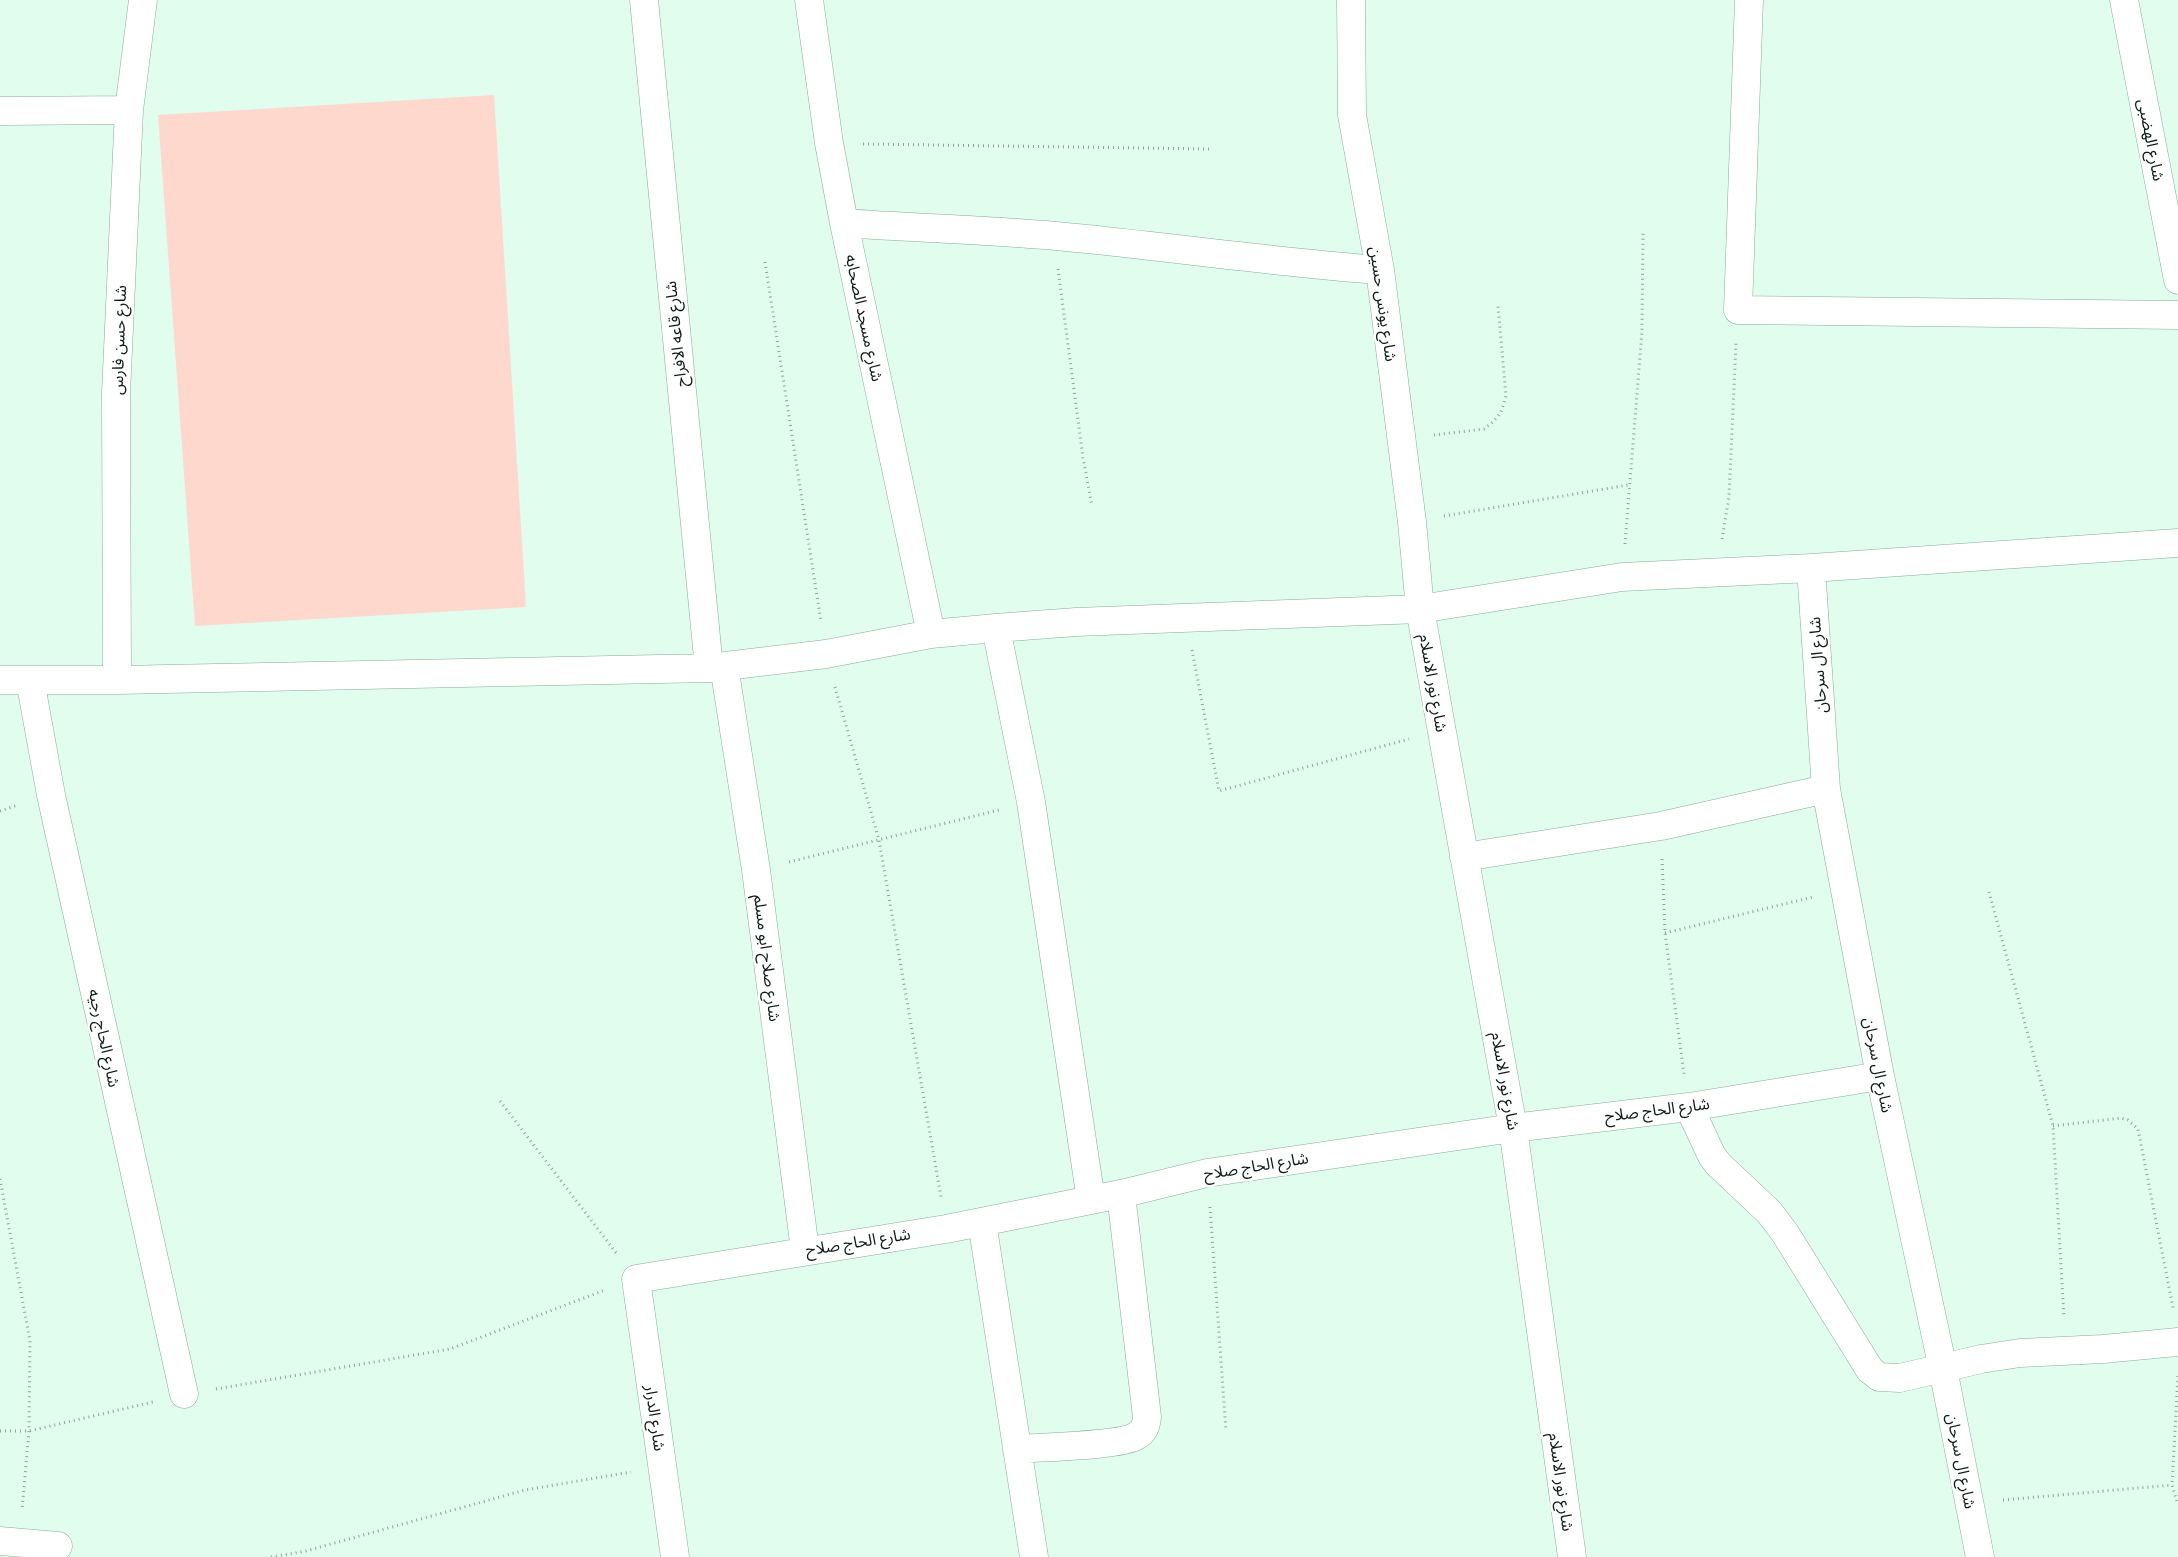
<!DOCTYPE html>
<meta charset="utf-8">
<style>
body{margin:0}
canvas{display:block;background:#e0fded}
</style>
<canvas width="2178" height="1557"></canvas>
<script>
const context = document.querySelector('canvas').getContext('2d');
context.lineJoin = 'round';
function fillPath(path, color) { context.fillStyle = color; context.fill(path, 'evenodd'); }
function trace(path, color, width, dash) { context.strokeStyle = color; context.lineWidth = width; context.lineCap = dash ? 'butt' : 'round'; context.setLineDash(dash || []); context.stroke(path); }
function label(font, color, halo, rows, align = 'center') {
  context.font = font + ' Ubuntu,"Noto Sans Arabic",sans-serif'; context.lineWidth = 5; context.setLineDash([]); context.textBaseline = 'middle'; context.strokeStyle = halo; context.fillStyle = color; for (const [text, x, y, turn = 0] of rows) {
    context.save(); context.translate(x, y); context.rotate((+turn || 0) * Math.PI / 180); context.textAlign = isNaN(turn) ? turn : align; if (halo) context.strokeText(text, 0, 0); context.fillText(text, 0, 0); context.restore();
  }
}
fillPath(new Path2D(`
 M 494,95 L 526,607 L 195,626 L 158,115 Z`), '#ffd8cd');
const minor = new Path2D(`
 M 644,0 L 709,668
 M 809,0 L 829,143 L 844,223 L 931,634
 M 1351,0 L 1352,115 L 1380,270 L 1412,522 L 1420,609 L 1513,1128 L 1572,1557
 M 1749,0 L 1738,310 L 2178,315
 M 2124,0 L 2178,280
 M 0,111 L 129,110
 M 844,223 C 915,228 986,230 1056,236 C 1164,246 1271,262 1380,270
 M 1811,568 L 1826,789 L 1880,1076 L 1943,1369 L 1980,1557
 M 996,628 L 1031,802 L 1091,1200
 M 724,666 L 756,870 L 805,1250
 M 0,680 L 117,680 L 709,668 L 826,654 L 931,634 L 996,628 L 1076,622 L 1420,609 L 1622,577 L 1811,568 L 2178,543
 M 30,680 L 51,795 L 184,1394
 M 117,680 L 116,393 L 129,110 L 143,0
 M 1464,857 L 1661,826 L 1826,789
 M 1689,1107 L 1712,1156 L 1718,1164 L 1769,1212 L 1785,1233 L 1870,1370 L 1879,1377 L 1900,1378 L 1981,1359 L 2020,1353 L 2103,1349 L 2178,1342
 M 982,1222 L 1034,1557
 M 1017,1449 C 1040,1447 1120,1446 1136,1436 C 1144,1432 1146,1426 1147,1417 L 1121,1194
 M 0,1541 L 58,1546
 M 675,1557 L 636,1279 L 946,1229 L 1121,1194 L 1207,1173 L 1513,1128 L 1689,1107 L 1880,1076`);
trace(minor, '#87ab98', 29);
trace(new Path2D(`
 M 863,144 L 1212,149
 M 765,262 L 821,622
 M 1058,269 L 1083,458 L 1092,506
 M 1434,435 L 1484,429 L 1493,422 L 1501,412 L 1506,396 L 1498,306
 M 1444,516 L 1628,485
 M 1722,539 L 1729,497 L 1736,343
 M 1625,544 L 1642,331 L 1643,232
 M 1192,650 L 1219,791 L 1409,739
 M 835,687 L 879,840 L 941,1197
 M 0,811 L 18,805
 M 1662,859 L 1665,933 L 1684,1074
 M 789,862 L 999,810
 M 1989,892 L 2053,1126 L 2064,1318
 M 1665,933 L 1813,897
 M 500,1101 L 617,1254
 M 2053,1126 L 2121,1118 L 2128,1120 L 2138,1129 L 2173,1308
 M 0,1179 L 30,1341 L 29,1431 L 22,1510
 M 1210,1207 L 1226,1431
 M 2178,1376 L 2172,1485 L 2178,1505
 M 216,1389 L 450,1349 L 605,1290
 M 0,1431 L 29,1431 L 153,1402
 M 2003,1500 L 2172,1485
 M 271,1557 L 306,1551 L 525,1490 L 631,1472`), '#8da497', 3, [1, 4]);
trace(minor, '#fff', 28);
label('16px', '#0b1912', '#fff', [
 ["شارع الهضبى",2151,140,79],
 ["شارع يونس حسين",1383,304,82],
 ["شارع مسجد الصحابه",864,318,78],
 ["شارع قاعه الافراح",676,334,-96],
 ["شارع حسن فارس",119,340,-88],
 ["شارع ال سرحان",1818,665,-94],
 ["شارع نور الاسلام",1433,683,80],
 ["شارع صلاح ابو مسلم",767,958,83],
 ["شارع الحاج رجيه",104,1038,78],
 ["شارع ال سرحان",1878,1065,79],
 ["شارع نور الاسلام",1505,1081,80],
 ["شارع الحاج صلاح",1657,1110,-7],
 ["شارع الحاج صلاح",1256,1166,-9],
 ["شارع الحاج صلاح",858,1242,-9],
 ["شارع الدرار",655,1418,82],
 ["شارع ال سرحان",1961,1461,79],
 ["شارع نور الاسلام",1561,1482,82]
]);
</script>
